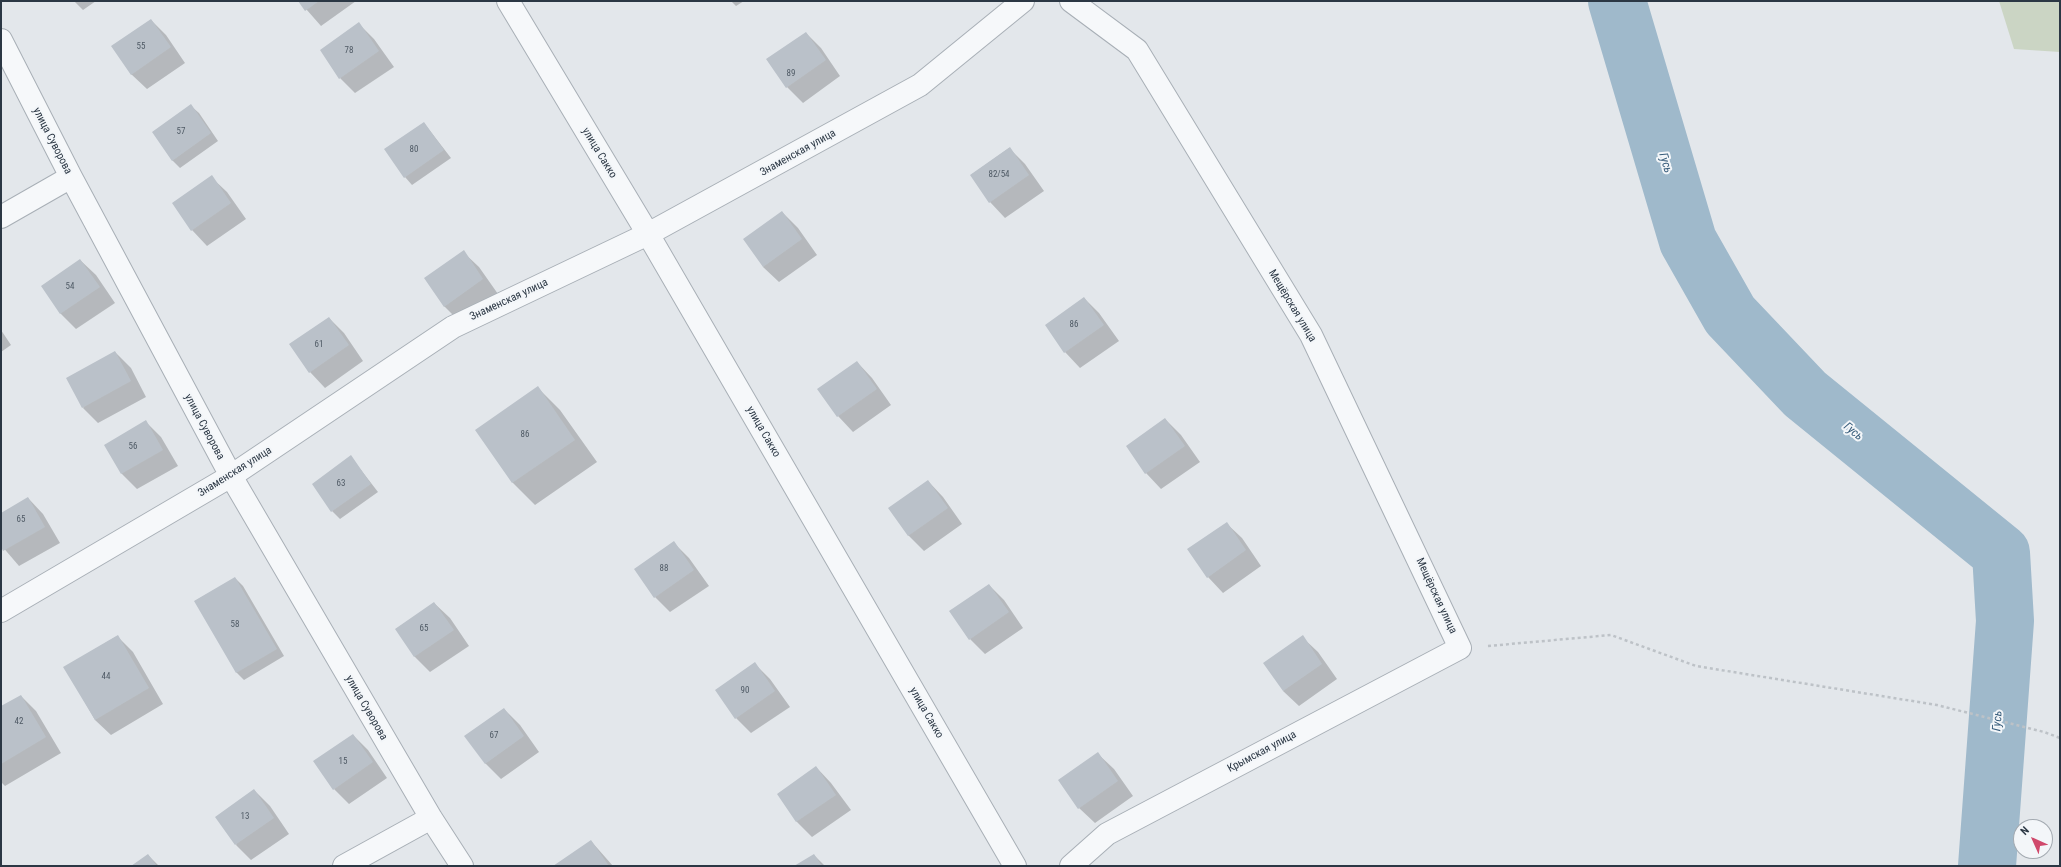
<!DOCTYPE html>
<meta charset="utf-8">
<style>
body{margin:0}
#map{position:relative;width:2061px;height:867px;overflow:hidden;background:#e3e7eb;font-family:"Roboto Condensed",sans-serif}
canvas{display:block}
.frame{position:absolute;inset:0;border:2px solid #2b3744;pointer-events:none}
.north{position:absolute;left:2013px;top:819px;width:40px;height:40px;box-sizing:border-box;background:#f3f6f9;border:1px solid #a3aab1;border-radius:50%;rotate:315deg;font-size:11px;font-weight:700;line-height:16px;text-align:center;color:#2b3744}
.north::after{content:'';display:block;margin:auto;width:14px;height:18px;background:#d0496c;clip-path:polygon(50% 0,100% 100%,50% 72%,0 100%)}
</style>
<div id="map">
<canvas width="2061" height="867"></canvas>
<div class="frame"></div>
<div class="north">N</div>
</div>
<script>
const context = document.querySelector('canvas').getContext('2d');
context.lineJoin = 'round';
function fillPath(path, color) { context.fillStyle = color; context.fill(path, 'evenodd'); }
function trace(path, color, width, dash) { context.strokeStyle = color; context.lineWidth = width; context.lineCap = dash ? 'butt' : 'round'; context.setLineDash(dash || []); context.stroke(path); }
function label(font, color, halo, rows, align = 'center') {
  context.font = font + ' "Roboto Condensed",sans-serif'; context.lineWidth = 4; context.setLineDash([]); context.textBaseline = 'middle'; context.strokeStyle = halo; context.fillStyle = color; for (const [text, x, y, turn = 0] of rows) {
    context.save(); context.translate(x, y); context.rotate((+turn || 0) * Math.PI / 180); context.textAlign = isNaN(turn) ? turn : align; if (halo) context.strokeText(text, 0, 0); context.fillText(text, 0, 0); context.restore();
  }
}
fillPath(new Path2D(`
 M 1999,1 L 2060,1 L 2060,52 L 2014,49 Z`), '#cbd5c4');
fillPath(new Path2D(`
 M 74,1 L 96,1 L 83,10 Z
 M 299,1 L 356,1 L 321,26 Z
 M 731,1 L 744,1 L 736,6 Z
 M 151,20 L 166,35 L 185,63 L 147,89 L 131,74 Z
 M 359,24 L 374,39 L 394,67 L 355,93 L 340,78 Z
 M 806,33 L 821,48 L 840,76 L 803,103 L 787,87 L 768,60 Z
 M 191,106 L 199,113 L 218,141 L 180,168 L 172,160 Z
 M 424,123 L 451,158 L 412,185 L 405,177 Z
 M 1009,148 L 1025,164 L 1044,191 L 1005,218 L 990,202 L 971,175 Z
 M 211,177 L 227,192 L 246,219 L 207,246 L 192,230 L 173,203 Z
 M 782,212 L 798,228 L 817,255 L 779,282 L 763,267 Z
 M 463,252 L 479,267 L 498,294 L 460,322 L 444,306 Z
 M 80,260 L 96,275 L 115,303 L 76,329 L 61,314 L 42,286 Z
 M 1084,298 L 1099,313 L 1119,341 L 1080,368 L 1065,352 Z
 M 329,318 L 344,333 L 363,361 L 325,388 L 310,372 Z
 M 1,330 L 11,345 L 1,352 Z
 M 115,352 L 131,368 L 146,397 L 98,423 L 83,408 Z
 M 857,362 L 872,378 L 891,405 L 853,432 L 838,416 Z
 M 538,388 L 560,410 L 597,462 L 535,505 L 513,483 L 477,430 Z
 M 1165,419 L 1181,435 L 1200,462 L 1161,489 L 1146,473 Z
 M 146,422 L 161,437 L 178,466 L 137,489 L 122,474 L 105,445 Z
 M 351,457 L 378,492 L 340,519 L 332,511 Z
 M 928,481 L 943,497 L 962,524 L 924,551 L 908,535 Z
 M 28,498 L 43,514 L 60,543 L 19,566 L 1,545 L 1,514 Z
 M 1226,523 L 1242,538 L 1261,566 L 1223,593 L 1208,577 Z
 M 674,543 L 689,558 L 709,586 L 670,612 L 655,597 Z
 M 235,578 L 243,586 L 284,656 L 244,680 L 237,673 L 195,601 Z
 M 989,585 L 1004,600 L 1023,628 L 985,654 L 970,639 Z
 M 434,603 L 450,618 L 469,646 L 430,672 L 415,657 L 396,629 Z
 M 117,636 L 133,652 L 163,704 L 111,735 L 95,720 L 65,667 Z
 M 1302,637 L 1318,652 L 1337,679 L 1299,706 L 1283,691 Z
 M 755,664 L 770,679 L 790,707 L 751,733 L 736,718 Z
 M 21,696 L 36,711 L 61,753 L 5,786 L 1,782 L 1,707 Z
 M 504,709 L 520,725 L 539,752 L 501,779 L 485,763 Z
 M 353,735 L 368,750 L 387,778 L 349,804 L 334,789 Z
 M 1098,754 L 1114,769 L 1133,796 L 1095,823 L 1079,808 Z
 M 816,767 L 831,783 L 851,810 L 812,837 L 797,822 L 778,794 Z
 M 254,790 L 270,806 L 289,834 L 251,860 L 236,845 Z
 M 591,841 L 613,866 L 555,866 Z
 M 148,855 L 159,866 L 132,866 Z
 M 814,855 L 825,866 L 796,866 Z`), '#0003');
trace(new Path2D(`
 M 1617,1 L 1688,241 L 1730,315 L 1805,394 L 2001,553 L 2005,621 L 1987,866`), '#9fb9cb', 58);
fillPath(new Path2D(`
 M 298,1 L 319,1 L 305,11 Z
 M 151,19 L 171,47 L 131,75 L 111,46 Z
 M 359,22 L 379,51 L 339,79 L 320,50 Z
 M 806,32 L 826,60 L 786,88 L 766,59 Z
 M 191,104 L 211,133 L 172,161 L 152,132 Z
 M 424,122 L 444,150 L 404,178 L 384,149 Z
 M 1010,147 L 1029,175 L 989,203 L 970,175 Z
 M 212,175 L 231,203 L 191,231 L 172,203 Z
 M 782,211 L 802,239 L 763,267 L 743,239 Z
 M 464,250 L 483,279 L 444,307 L 424,278 Z
 M 80,259 L 100,287 L 60,314 L 41,286 Z
 M 1084,297 L 1104,325 L 1064,353 L 1045,325 Z
 M 329,317 L 349,345 L 309,373 L 289,344 Z
 M 115,351 L 131,381 L 82,408 L 66,378 Z
 M 857,361 L 877,389 L 837,417 L 817,389 Z
 M 538,386 L 575,440 L 512,483 L 475,430 Z
 M 1165,418 L 1185,446 L 1145,474 L 1126,446 Z
 M 146,420 L 163,450 L 121,474 L 104,445 Z
 M 351,455 L 371,484 L 331,512 L 312,484 Z
 M 928,480 L 948,508 L 908,536 L 888,508 Z
 M 28,497 L 45,527 L 3,551 L 1,547 L 1,513 Z
 M 1227,522 L 1246,550 L 1207,578 L 1187,549 Z
 M 674,541 L 694,570 L 654,598 L 634,569 Z
 M 235,577 L 277,649 L 236,673 L 194,601 Z
 M 989,584 L 1009,612 L 969,640 L 949,611 Z
 M 434,602 L 454,630 L 414,657 L 395,629 Z
 M 118,635 L 149,688 L 95,720 L 63,667 Z
 M 1303,635 L 1322,664 L 1283,691 L 1263,663 Z
 M 755,662 L 775,691 L 735,719 L 715,690 Z
 M 21,695 L 46,737 L 1,764 L 1,706 Z
 M 504,708 L 524,736 L 485,764 L 464,736 Z
 M 353,734 L 373,762 L 333,790 L 313,761 Z
 M 1098,752 L 1118,781 L 1078,809 L 1058,780 Z
 M 816,766 L 836,795 L 796,822 L 777,794 Z
 M 254,789 L 274,818 L 235,845 L 215,817 Z
 M 591,840 L 609,866 L 553,866 Z
 M 148,854 L 157,866 L 131,866 Z
 M 814,854 L 822,866 L 794,866 Z`), '#bac1c9');
const street = new Path2D(`
 M 508,1 L 648,234 L 1015,866
 M 1071,1 L 1137,50 L 1311,335 L 1460,648 L 1107,834 L 1071,866
 M 1,40 L 71,177 L 231,476 L 431,818 L 462,866
 M 1,217 L 71,177
 M 1,611 L 231,476 L 453,327 L 648,234 L 920,85 L 1023,1
 M 344,866 L 431,818`);
trace(street, '#a8afb6', 24);
trace(new Path2D(`
 M 1488,646 L 1611,635 L 1696,666 L 1937,705 L 2044,732 L 2060,738`), '#bdc2c7', 2.5, [3, 3]);
trace(street, '#f6f8fa', 22);
label('9px', '#4f5a65', null, [
 ["55",141,47],
 ["78",349,51],
 ["89",791,74],
 ["57",181,132],
 ["80",414,150],
 ["82/54",999,175],
 ["54",70,287],
 ["86",1074,325],
 ["61",319,345],
 ["86",525,435],
 ["56",133,447],
 ["63",341,484],
 ["65",21,520],
 ["88",664,569],
 ["58",235,625],
 ["65",424,629],
 ["44",106,677],
 ["90",745,691],
 ["42",19,722],
 ["67",494,736],
 ["15",343,762],
 ["13",245,817]
]);
label('11px', '#2b3744', '#f3f6f9', [
 ["улица Суворова",52,141,63],
 ["улица Сакко",599,153,59],
 ["Знаменская улица",798,153,-29],
 ["Знаменская улица",509,300,-25],
 ["Мещёрская улица",1292,306,59],
 ["улица Суворова",204,427,62],
 ["улица Сакко",763,432,60],
 ["Знаменская улица",235,472,-32],
 ["Мещёрская улица",1436,596,65],
 ["улица Суворова",366,708,60],
 ["улица Сакко",926,713,60],
 ["Крымская улица",1262,752,-28]
]);
label('italic 12px', '#345a79', '#f3f6f9', [
 ["Гусь",1665,163,74],
 ["Гусь",1853,432,39],
 ["Гусь",1998,721,-86]
]);
</script>
